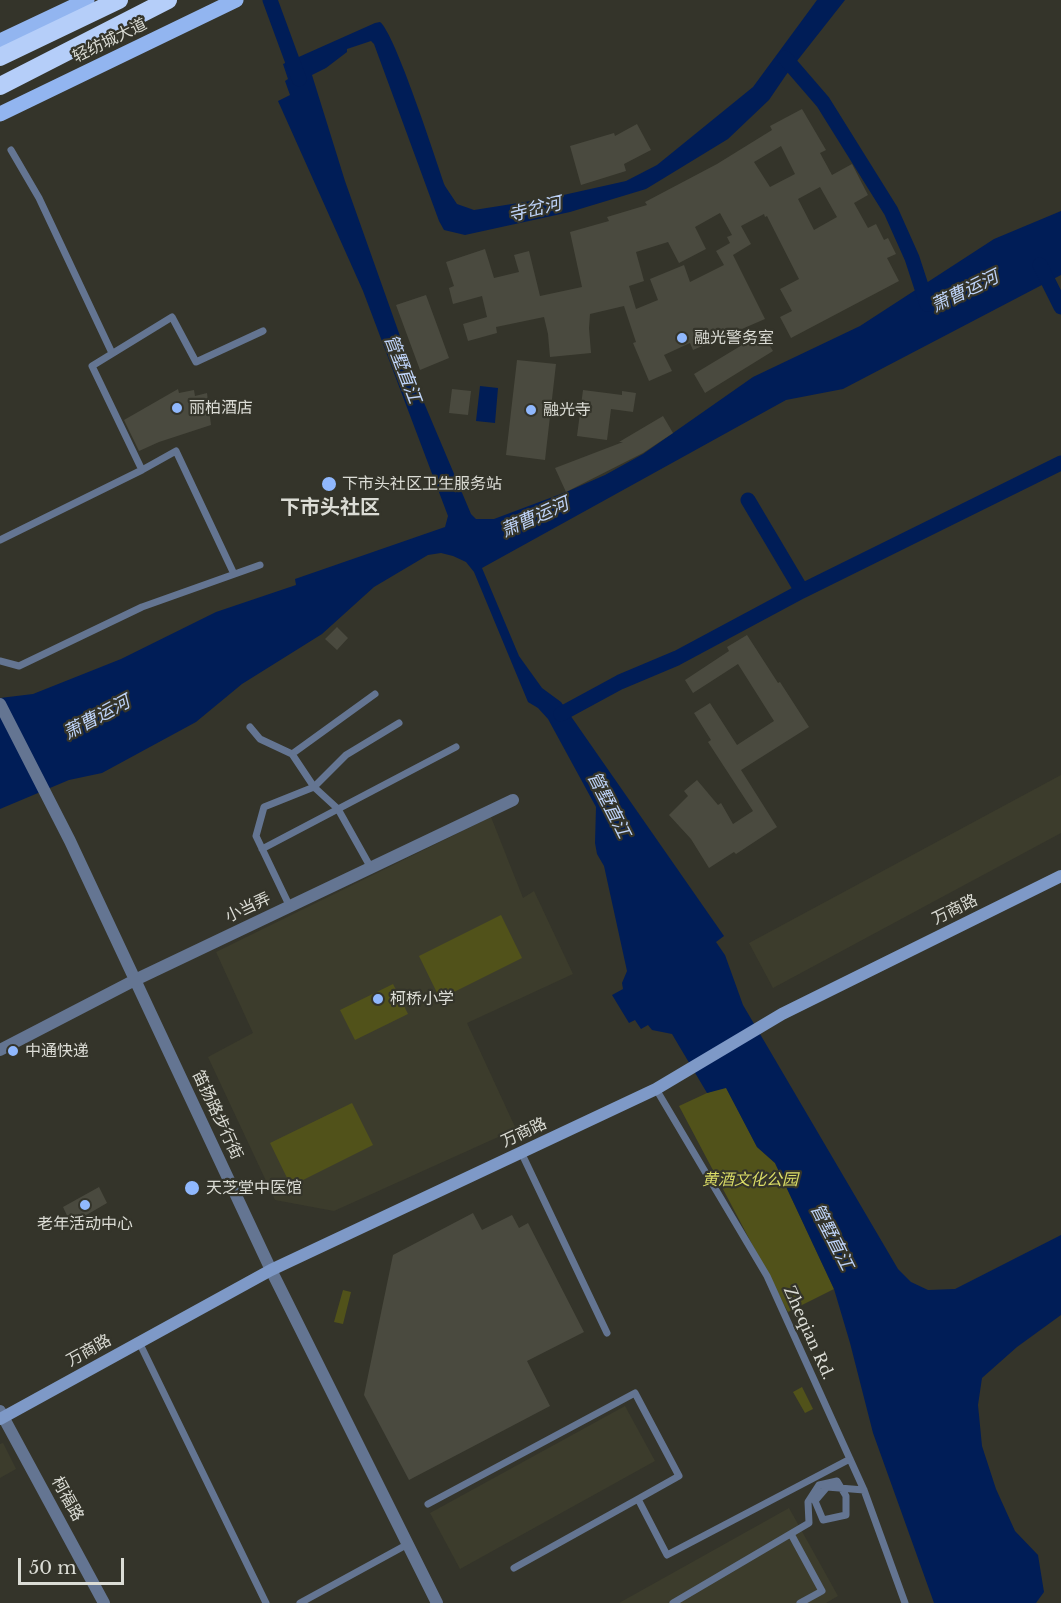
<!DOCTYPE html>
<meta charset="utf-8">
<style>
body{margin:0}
#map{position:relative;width:1061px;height:1603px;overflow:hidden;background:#34342a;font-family:"Libre Baskerville",serif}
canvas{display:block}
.scale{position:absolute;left:18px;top:1558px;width:106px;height:27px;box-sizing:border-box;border:3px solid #dbdcd5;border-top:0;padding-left:8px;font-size:18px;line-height:21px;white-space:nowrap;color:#dbdcd5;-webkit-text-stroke:4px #34342a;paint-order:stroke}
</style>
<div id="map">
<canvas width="1061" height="1603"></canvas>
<div class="scale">50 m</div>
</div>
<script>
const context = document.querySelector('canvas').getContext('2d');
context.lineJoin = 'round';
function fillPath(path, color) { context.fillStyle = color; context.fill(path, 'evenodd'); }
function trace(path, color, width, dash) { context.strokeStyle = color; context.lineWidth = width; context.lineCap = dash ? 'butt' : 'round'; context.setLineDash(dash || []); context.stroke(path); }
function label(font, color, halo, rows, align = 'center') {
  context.font = font + ' "Libre Baskerville","Noto Sans SC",serif'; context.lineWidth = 4.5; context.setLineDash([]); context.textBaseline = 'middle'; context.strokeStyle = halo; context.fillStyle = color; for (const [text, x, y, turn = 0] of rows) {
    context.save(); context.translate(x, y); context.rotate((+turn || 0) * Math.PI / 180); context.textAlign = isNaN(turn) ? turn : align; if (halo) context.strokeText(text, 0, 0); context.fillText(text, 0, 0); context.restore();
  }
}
fillPath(new Path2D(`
 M 1061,775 L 1061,833 L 773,988 L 749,943 Z
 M 491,817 L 523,898 L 534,891 L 573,974 L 467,1023 L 516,1129 L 334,1211 L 275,1200 L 208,1057 L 253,1033 L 216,952 Z
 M 625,1406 L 655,1461 L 460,1569 L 430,1513 Z
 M 3,1443 L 16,1469 L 0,1478 L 0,1444 Z
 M 789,1508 L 838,1596 L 826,1603 L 619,1603 Z`), '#3c3c2c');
fillPath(new Path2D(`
 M 501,915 L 522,958 L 440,999 L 419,956 Z
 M 393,984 L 408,1014 L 355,1040 L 340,1010 Z
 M 726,1087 L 757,1147 L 775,1163 L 834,1289 L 788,1312 L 679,1106 L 707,1093 Z
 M 352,1103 L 373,1145 L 291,1186 L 270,1143 Z
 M 343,1290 L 351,1292 L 343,1324 L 334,1322 Z
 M 802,1387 L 813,1409 L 805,1413 L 793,1392 Z`), '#51521a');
fillPath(new Path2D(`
 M 817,0 L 845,0 L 786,75 L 769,100 L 728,139 L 646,189 L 570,212 L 465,235 L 444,230 L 439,221 L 374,44 L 371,41 L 347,49 L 347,52 L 326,68 L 312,75 L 345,181 L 422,398 L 471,514 L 476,519 L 494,519 L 566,492 L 605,475 L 643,454 L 753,377 L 860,326 L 994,239 L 1061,211 L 1061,275 L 843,389 L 786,400 L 482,568 L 519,656 L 542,688 L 561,702 L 724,936 L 716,942 L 725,955 L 743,1005 L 898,1269 L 911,1282 L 928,1290 L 955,1289 L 1061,1235 L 1061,1315 L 1017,1347 L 982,1378 L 978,1405 L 982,1446 L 996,1489 L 1015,1531 L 1038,1555 L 1044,1592 L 1036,1603 L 934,1603 L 873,1433 L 850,1343 L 834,1289 L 775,1163 L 757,1147 L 726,1088 L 707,1093 L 672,1034 L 652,1030 L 648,1025 L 641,1029 L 635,1020 L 629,1023 L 612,995 L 623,989 L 622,983 L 627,971 L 604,866 L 597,854 L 595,843 L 596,807 L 548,719 L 538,708 L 528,702 L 474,572 L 466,562 L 453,556 L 441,553 L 428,555 L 374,587 L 322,634 L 242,684 L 196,722 L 102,773 L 69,780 L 0,809 L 0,698 L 33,694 L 121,659 L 216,612 L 296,585 L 295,579 L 445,527 L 448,516 L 363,291 L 278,101 L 290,95 L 285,81 L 288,79 L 283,64 L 375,23 L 380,22 C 395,33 436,160 445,186 L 457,204 L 474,210 L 550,198 L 626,181 L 657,165 L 753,87 Z
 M 480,386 L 498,388 L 495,423 L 476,421 Z`), '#001d57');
trace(new Path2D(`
 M 270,0 L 299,79
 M 785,58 L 823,102 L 891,211 L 912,258 L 927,304
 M 1040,265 L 1061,307
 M 748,500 L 802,591
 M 561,714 L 620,682 L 677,658 L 802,591 L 1061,463`), '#001d57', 15);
fillPath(new Path2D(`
 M 802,109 L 826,150 L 820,153 L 832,175 L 852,164 L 868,195 L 854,203 L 868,228 L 876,224 L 884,240 L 888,238 L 896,254 L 887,258 L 899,281 L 791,338 L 780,317 L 792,311 L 780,289 L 799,279 L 767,216 L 765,217 L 764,214 L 741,226 L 751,244 L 733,255 L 765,319 L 693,350 L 690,343 L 664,355 L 672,371 L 649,381 L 633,343 L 636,342 L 624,306 L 590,314 L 589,328 L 591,353 L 550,357 L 548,334 L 544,317 L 496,327 L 497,333 L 468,341 L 463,324 L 487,317 L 482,296 L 453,304 L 449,288 L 454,286 L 446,262 L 485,249 L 494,278 L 519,272 L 514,255 L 529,251 L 540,296 L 582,287 L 570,232 L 609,221 L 607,217 L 647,205 L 645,202 L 717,164 L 772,130 L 770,126 ZM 781,146 L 795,174 L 770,187 L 754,162 ZM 820,187 L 837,217 L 814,230 L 798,199 ZM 720,213 L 732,235 L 727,237 L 730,243 L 716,251 L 724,265 L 690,282 L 684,265 L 650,279 L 658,300 L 636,309 L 629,286 L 644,281 L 636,252 L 668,242 L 679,263 L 706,249 L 695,227 Z
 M 637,124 L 651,150 L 624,164 L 626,171 L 581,185 L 570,146 L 614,133 L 615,136 Z
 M 426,295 L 449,358 L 420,370 L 396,305 Z
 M 762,333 L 773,351 L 705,393 L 694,374 Z
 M 517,360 L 556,364 L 545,460 L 506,455 Z
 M 178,389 L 179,393 L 194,390 L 195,396 L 207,393 L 211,425 L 159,442 L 139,451 L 124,420 Z
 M 452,389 L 471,391 L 468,415 L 449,413 Z
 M 583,390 L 622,395 L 622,391 L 636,393 L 633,412 L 611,409 L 607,440 L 577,436 Z
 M 663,416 L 673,433 L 643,453 L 566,492 L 555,468 L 623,442 L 619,442 Z
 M 337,627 L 348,638 L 337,650 L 325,639 Z
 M 747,635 L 778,683 L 780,682 L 809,727 L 741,770 L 777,827 L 736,854 L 734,852 L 709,868 L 691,839 L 669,815 L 688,796 L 684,791 L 697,780 L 718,805 L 721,803 L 733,824 L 753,811 L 708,742 L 711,740 L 694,713 L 710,703 L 737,745 L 774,721 L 738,664 L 693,693 L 685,680 L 729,651 L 727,647 Z
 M 99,1187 L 107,1203 L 71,1224 L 63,1207 Z
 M 473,1213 L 482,1230 L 512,1215 L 519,1228 L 528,1223 L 584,1332 L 527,1361 L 550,1406 L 409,1480 L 364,1395 L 393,1255 Z`), '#4a4a3f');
trace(new Path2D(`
 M 11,150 L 39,198 L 112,353
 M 142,470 L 176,451 L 234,574
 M 0,540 L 142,470 L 92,366 L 172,317 L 196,362 L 263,331
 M 0,661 L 19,666 L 142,607 L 260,565
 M 250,727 L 260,739 L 292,754 L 314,787 L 338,809 L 371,868
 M 292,754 L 375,694
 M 262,849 L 456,747
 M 290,907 L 256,836 L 264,807 L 314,787 L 346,755 L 399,723
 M 656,1089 L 767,1276 L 864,1490 L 905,1603
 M 521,1152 L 607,1333
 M 139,1342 L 266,1603
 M 428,1504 L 635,1393 L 679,1476 L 638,1499
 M 791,1534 L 822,1591 L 800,1603
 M 514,1568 L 638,1499 L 667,1555 L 850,1459
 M 300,1603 L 408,1544
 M 673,1603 L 809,1523 L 808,1502 L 819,1485 L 837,1481 L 846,1496 L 846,1515 L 823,1520 L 815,1501 L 827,1487 L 864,1490`), '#647592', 7);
trace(new Path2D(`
 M 0,704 L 70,841 L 271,1270 L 437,1603
 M 0,1050 L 135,980 L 513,800
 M 0,1411 L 104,1603`), '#647592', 12);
trace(new Path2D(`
 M 0,1419 L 271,1270 L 656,1089 L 782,1014 L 1061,876`), '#7e99c7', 12);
trace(new Path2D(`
 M 0,41 L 87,0
 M 0,114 L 236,0`), '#92b5f0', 15);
trace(new Path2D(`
 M 0,57 L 119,0
 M 0,86 L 168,0`), '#b5cef9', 18);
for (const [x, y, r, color] of [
 [682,338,6,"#90b8fd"],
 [177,408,6,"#90b8fd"],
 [531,410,6,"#90b8fd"],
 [329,484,8,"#90b8fd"],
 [378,999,6,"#90b8fd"],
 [13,1051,6,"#90b8fd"],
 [192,1188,8,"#90b8fd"],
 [85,1205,6,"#90b8fd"]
]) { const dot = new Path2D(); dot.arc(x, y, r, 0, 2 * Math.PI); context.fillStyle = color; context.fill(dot); trace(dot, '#34342a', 2); }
label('16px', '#dbdcd5', '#34342a', [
 ["轻纺城大道",110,41,-26],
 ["小当弄",248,908,-25],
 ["万商路",955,910,-26],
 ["笛扬路步行街",217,1115,65],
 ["万商路",524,1133,-25],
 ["Zheqian Rd.",808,1333,66],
 ["万商路",89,1351,-29],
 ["柯福路",67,1499,61]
]);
label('16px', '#dbdcd5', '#34342a', [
 ["融光警务室",694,338],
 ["丽柏酒店",189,408],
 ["融光寺",543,410],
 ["下市头社区卫生服务站",342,484],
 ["柯桥小学",390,999],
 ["中通快递",25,1051],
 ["天芝堂中医馆",206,1188],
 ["老年活动中心",85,1224,"center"]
], 'left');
label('italic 16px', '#dadc66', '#34342a', [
 ["黄酒文化公园",750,1180]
]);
label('italic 18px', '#bed3f8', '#34342a', [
 ["寺岔河",535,210,-14],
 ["萧曹运河",965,292,-26],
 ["管墅直江",402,369,69],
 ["萧曹运河",535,518,-24],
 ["萧曹运河",97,718,-28],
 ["管墅直江",608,805,63],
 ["管墅直江",831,1237,63]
]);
label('bold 20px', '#dbdcd5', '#34342a', [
 ["下市头社区",330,508]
]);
</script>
